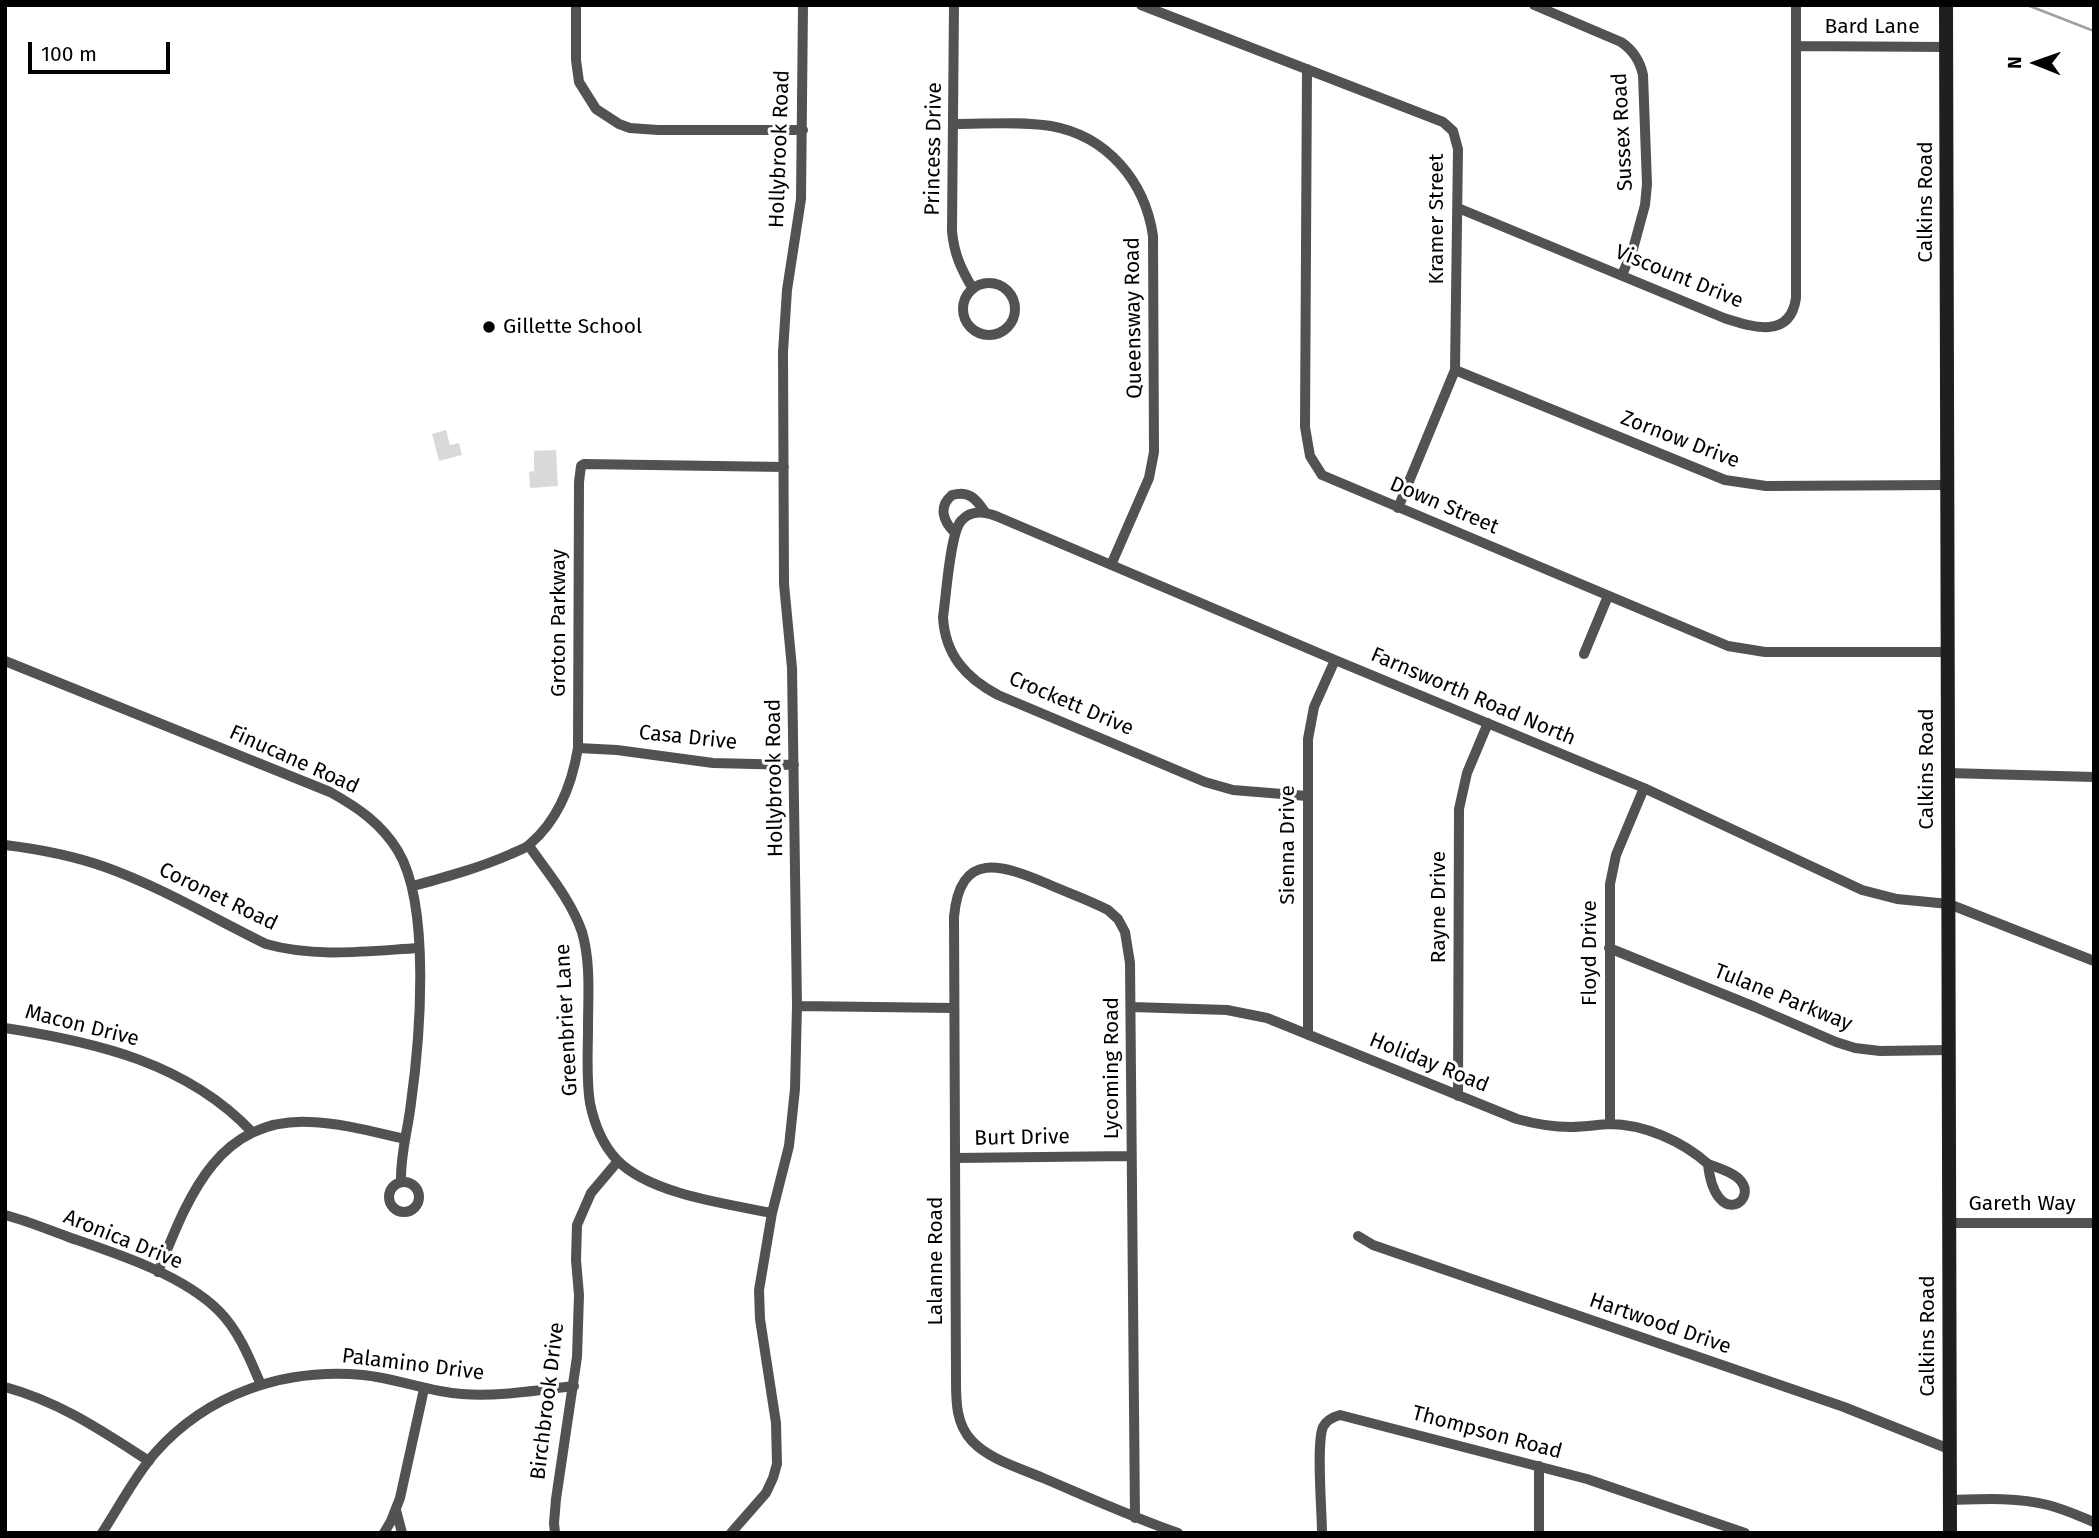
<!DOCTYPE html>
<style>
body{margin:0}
#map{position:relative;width:2099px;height:1538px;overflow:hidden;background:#fff;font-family:"Fira Sans",sans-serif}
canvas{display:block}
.frame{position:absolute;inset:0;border:7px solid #000;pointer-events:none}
.north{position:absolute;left:2001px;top:28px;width:70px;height:70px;-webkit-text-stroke:5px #fff;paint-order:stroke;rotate:271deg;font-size:19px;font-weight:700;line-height:28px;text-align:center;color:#000}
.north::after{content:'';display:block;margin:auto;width:24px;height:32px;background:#000;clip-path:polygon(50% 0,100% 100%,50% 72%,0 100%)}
.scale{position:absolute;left:28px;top:42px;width:142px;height:32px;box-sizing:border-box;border:4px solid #000;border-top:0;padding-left:9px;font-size:21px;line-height:24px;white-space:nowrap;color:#000;-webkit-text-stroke:5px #fff;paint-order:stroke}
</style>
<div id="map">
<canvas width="2099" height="1538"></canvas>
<div class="frame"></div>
<div class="north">N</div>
<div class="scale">100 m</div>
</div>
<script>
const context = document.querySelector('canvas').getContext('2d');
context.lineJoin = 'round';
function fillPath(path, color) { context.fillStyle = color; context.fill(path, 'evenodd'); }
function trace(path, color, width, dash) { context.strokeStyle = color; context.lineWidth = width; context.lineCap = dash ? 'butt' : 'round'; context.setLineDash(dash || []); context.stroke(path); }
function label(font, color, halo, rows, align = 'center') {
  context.font = font + ' "Fira Sans",sans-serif'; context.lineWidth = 6; context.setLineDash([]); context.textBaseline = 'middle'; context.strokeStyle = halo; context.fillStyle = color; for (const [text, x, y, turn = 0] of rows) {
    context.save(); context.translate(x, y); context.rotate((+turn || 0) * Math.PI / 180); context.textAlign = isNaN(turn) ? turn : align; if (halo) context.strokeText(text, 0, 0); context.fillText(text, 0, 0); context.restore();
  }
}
fillPath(new Path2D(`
 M 446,430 L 450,445 L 459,443 L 462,455 L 439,461 L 432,434 Z
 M 556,450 L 558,486 L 530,488 L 529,472 L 534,471 L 534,451 Z`), '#d9d9d9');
trace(new Path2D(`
 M 2027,5 L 2094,31`), '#a0a0a0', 2.5);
trace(new Path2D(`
 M 576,5 L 576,60 L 579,82 L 596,109 L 619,124 L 630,128 L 658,130 L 803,130
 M 954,5 L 952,231 C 954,254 961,269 973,289
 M 1141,5 L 1443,122 L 1453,131 L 1458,149 L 1455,370 L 1398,508
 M 1534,5 L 1621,42 C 1633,50 1640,61 1643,75 L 1647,184 L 1645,205 L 1633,249 L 1622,275
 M 1796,46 L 1947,47
 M 1307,69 L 1305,427 L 1310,456 L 1322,475 L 1728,646 L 1765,652 L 1947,652
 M 954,124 C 986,124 1019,121 1051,126 C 1107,136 1145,181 1153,236 L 1154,452 L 1149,478 L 1111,565
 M 1458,208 L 1724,318 C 1752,327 1790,340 1796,298 L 1796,5
 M963 309a26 26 0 1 1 52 0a26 26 0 1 1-52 0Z
 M 1455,370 L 1725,480 L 1766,486 L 1947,485
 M 955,533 C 943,521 938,507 952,495 C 969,490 976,499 985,512
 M 1584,654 L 1608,596
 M 5,661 L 330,792 C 357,807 381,823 398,851 C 431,906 420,1039 411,1103 C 408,1130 400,1155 401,1182
 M 578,748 L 617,750 L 713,763 L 794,765
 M 1948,773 L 2094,777
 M 1307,796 L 1233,790 L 1205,782 L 998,695 C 966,678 945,655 943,617 C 946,598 950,533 961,521 C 970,510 983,511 996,516 L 1335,660 L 1644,788 L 1862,890 L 1897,899 L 1949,904 L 2094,961
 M 5,845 C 38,849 74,856 105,867 C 161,887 213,918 266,944 C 316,958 368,951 419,948
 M 529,846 C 548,873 571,900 582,932 C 591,963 588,996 588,1028 C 588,1052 586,1079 590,1103 C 594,1123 603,1145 617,1160 C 650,1194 727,1204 772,1213
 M 413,886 C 446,877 479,868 511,854 C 517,851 525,849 530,844 C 558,820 572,784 578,748 L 579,482 L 581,466 L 584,464 L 784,467
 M 1609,948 L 1755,1007 L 1836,1042 L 1855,1048 L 1880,1051 L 1949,1050
 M 797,1006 L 954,1008
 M 1132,1007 L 1227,1010 L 1267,1018 L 1517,1119 C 1535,1124 1552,1127 1571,1127 C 1583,1127 1596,1125 1609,1124 C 1644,1124 1682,1141 1708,1164 C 1715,1231 1762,1200 1738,1178 C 1730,1171 1718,1168 1708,1164
 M 5,1028 C 96,1042 187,1063 252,1132
 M 1308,1035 L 1308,739 L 1314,707 L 1335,660
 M 1458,1096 L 1459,809 L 1467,773 L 1488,723
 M 1610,1124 L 1610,884 L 1616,855 L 1644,788
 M 955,1158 L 1131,1156
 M389 1197a15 15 0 1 1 30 0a15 15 0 1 1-30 0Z
 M 5,1215 C 28,1221 49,1230 71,1238 C 118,1254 183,1275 219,1311 C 239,1331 250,1359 261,1385
 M 1950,1223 L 2094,1223
 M 1358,1236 L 1373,1245 L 1844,1407 L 1949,1449
 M 158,1272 C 187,1201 216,1117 310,1122 C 342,1123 374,1132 405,1139
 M 5,1387 C 60,1402 102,1431 149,1461
 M 1539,1466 L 1539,1533
 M 1950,1500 C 1982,1499 2016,1497 2048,1505 C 2064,1509 2079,1516 2094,1522
 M 396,1510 L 402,1533
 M 1135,1518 L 1130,963 L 1125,932 L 1118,919 L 1108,910 C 1089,900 1068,893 1048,884 C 1002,865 960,849 954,917 L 956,1380 C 956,1402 956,1424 972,1441 C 990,1460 1020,1468 1043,1478 C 1088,1497 1132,1517 1178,1533
 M 102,1533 C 119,1507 135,1476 155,1453 C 208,1393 285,1368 363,1375 C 396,1378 428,1392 462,1394 C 499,1397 537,1390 574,1386
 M 384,1533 L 391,1521 L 400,1498 L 424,1389
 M 555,1533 L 554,1523 L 556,1499 L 577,1357 L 579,1295 L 576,1260 L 577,1225 L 591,1193 L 618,1161
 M 731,1533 L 766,1493 L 773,1478 L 777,1464 L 776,1423 L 760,1319 L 759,1290 L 772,1213 L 789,1146 L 795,1089 L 797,1006 L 792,668 L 784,584 L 783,352 L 787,290 L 801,199 L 803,5
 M 1322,1533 C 1322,1512 1316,1443 1323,1427 C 1326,1421 1333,1417 1340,1415 L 1587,1479 L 1745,1533`), '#525252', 10);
trace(new Path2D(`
 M 1946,5 L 1950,1533`), '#1f1f1f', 14);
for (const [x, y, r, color] of [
 [489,327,7,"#000"]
]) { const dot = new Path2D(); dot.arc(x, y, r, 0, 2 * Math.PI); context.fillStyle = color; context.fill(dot); trace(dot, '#fff', 2.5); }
label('21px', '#000', '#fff', [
 ["Bard Lane",1872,27],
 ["Sussex Road",1623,132,-93],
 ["Hollybrook Road",780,149,-88],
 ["Princess Drive",934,149,-89],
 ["Calkins Road",1926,202,-90],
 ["Kramer Street",1437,219,-90],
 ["Viscount Drive",1679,277,22],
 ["Queensway Road",1134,318,-91],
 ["Zornow Drive",1680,440,21],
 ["Down Street",1444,506,23],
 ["Groton Parkway",559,623,-90],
 ["Farnsworth Road North",1473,697,23],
 ["Crockett Drive",1071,704,23],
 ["Casa Drive",688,738,6],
 ["Finucane Road",294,760,24],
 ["Calkins Road",1927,769,-90],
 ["Hollybrook Road",775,778,-91],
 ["Sienna Drive",1288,845,-90],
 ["Coronet Road",218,897,26],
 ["Rayne Drive",1439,907,-90],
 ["Floyd Drive",1590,953,-90],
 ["Tulane Parkway",1783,998,22],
 ["Greenbrier Lane",567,1020,-93],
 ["Macon Drive",82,1026,14],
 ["Holiday Road",1429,1063,22],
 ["Lycoming Road",1112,1068,-90],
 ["Burt Drive",1022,1138,-1],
 ["Gareth Way",2022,1204],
 ["Aronica Drive",123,1240,22],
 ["Lalanne Road",936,1261,-90],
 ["Hartwood Drive",1660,1324,19],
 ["Calkins Road",1928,1336,-90],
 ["Palamino Drive",413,1365,7],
 ["Birchbrook Drive",548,1401,-83],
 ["Thompson Road",1487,1433,15]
]);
label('21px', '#000', '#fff', [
 ["Gillette School",503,327]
], 'left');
</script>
